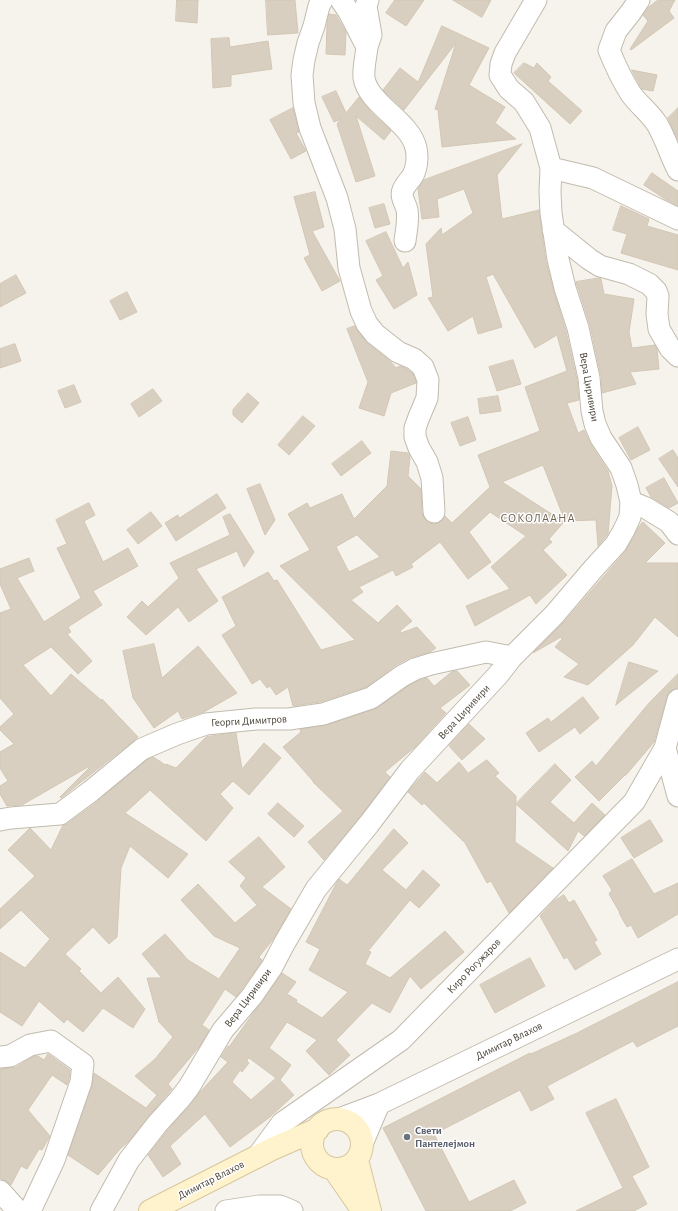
<!DOCTYPE html>
<meta charset="utf-8">
<style>
body{margin:0}
canvas{display:block;background:#f6f3ec}
</style>
<canvas width="678" height="1211"></canvas>
<script>
const context = document.querySelector('canvas').getContext('2d');
context.lineJoin = 'round';
function fillPath(path, color) { context.fillStyle = color; context.fill(path, 'evenodd'); }
function trace(path, color, width, dash) { context.strokeStyle = color; context.lineWidth = width; context.lineCap = dash ? 'butt' : 'round'; context.setLineDash(dash || []); context.stroke(path); }
function label(font, color, halo, rows, align = 'center') {
  context.font = font + ' "Alegreya Sans",sans-serif'; context.lineWidth = 3; context.setLineDash([]); context.textBaseline = 'middle'; context.strokeStyle = halo; context.fillStyle = color; for (const [text, x, y, turn = 0] of rows) {
    context.save(); context.translate(x, y); context.rotate((+turn || 0) * Math.PI / 180); context.textAlign = isNaN(turn) ? turn : align; if (halo) context.strokeText(text, 0, 0); context.fillText(text, 0, 0); context.restore();
  }
}
const building = new Path2D(`
 M 177,0 L 198,0 L 197,23 L 176,21 Z
 M 266,0 L 295,0 L 298,33 L 268,35 Z
 M 395,0 L 424,0 L 406,26 L 386,13 Z
 M 453,0 L 491,0 L 482,17 Z
 M 658,0 L 675,0 L 669,11 L 674,18 L 631,50 L 630,49 L 648,21 L 643,15 L 649,7 Z
 M 329,14 L 336,15 L 346,32 L 345,55 L 326,54 L 327,24 Z
 M 442,26 L 489,48 L 469,85 L 505,107 L 495,123 L 516,139 L 442,147 L 438,110 L 435,109 L 456,43 L 404,110 L 383,90 L 400,68 L 418,82 Z
 M 229,38 L 230,47 L 268,41 L 272,69 L 231,75 L 231,86 L 213,88 L 211,39 Z
 M 524,63 L 534,68 L 537,63 L 551,77 L 548,81 L 582,111 L 570,124 L 514,73 Z
 M 632,70 L 657,75 L 653,91 L 642,89 Z
 M 336,91 L 346,113 L 359,97 L 372,113 L 391,131 L 384,140 L 356,116 L 375,176 L 356,182 L 337,124 L 341,119 L 334,122 L 322,97 Z
 M 293,108 L 299,132 L 296,133 L 306,151 L 291,159 L 270,120 Z
 M 678,108 L 678,140 L 668,118 Z
 M 522,144 L 497,175 L 502,219 L 539,210 L 546,262 L 554,292 L 566,331 L 577,380 L 579,400 L 567,403 L 578,433 L 584,430 L 591,445 L 608,471 L 612,486 L 608,534 L 598,546 L 596,520 L 565,521 L 543,465 L 502,482 L 564,522 L 549,539 L 552,542 L 543,550 L 567,575 L 536,604 L 530,595 L 475,626 L 466,606 L 510,589 L 491,567 L 526,536 L 490,512 L 469,532 L 491,562 L 468,579 L 440,542 L 411,564 L 413,567 L 396,576 L 393,570 L 359,587 L 363,592 L 351,600 L 378,623 L 397,605 L 412,621 L 400,631 L 401,633 L 417,627 L 436,648 L 430,652 L 409,658 L 396,665 L 366,687 L 320,702 L 293,706 L 288,687 L 276,695 L 270,686 L 267,688 L 260,679 L 252,684 L 222,635 L 236,626 L 222,597 L 268,572 L 274,581 L 277,580 L 321,650 L 355,640 L 280,566 L 310,550 L 288,514 L 307,503 L 310,508 L 342,494 L 354,519 L 387,486 L 391,451 L 408,453 L 410,457 L 408,476 L 421,489 L 422,513 L 424,519 L 429,523 L 435,524 L 441,522 L 445,516 L 452,523 L 490,487 L 478,455 L 540,431 L 525,387 L 567,371 L 557,335 L 535,348 L 493,274 L 486,277 L 502,327 L 478,334 L 473,316 L 448,331 L 428,298 L 433,297 L 426,244 L 441,228 L 442,235 L 473,213 L 464,189 L 437,199 L 439,217 L 422,219 L 418,189 L 424,180 ZM 357,535 L 380,557 L 349,572 L 336,547 Z
 M 652,173 L 678,191 L 678,206 L 665,199 L 644,185 Z
 M 315,192 L 324,227 L 312,231 L 340,281 L 322,291 L 304,258 L 310,255 L 294,197 Z
 M 384,204 L 390,224 L 375,228 L 369,208 Z
 M 621,206 L 649,219 L 647,226 L 678,235 L 678,270 L 621,253 L 627,234 L 613,230 Z
 M 386,232 L 403,268 L 408,262 L 417,295 L 394,309 L 376,280 L 383,276 L 366,241 Z
 M 16,275 L 26,293 L 0,307 L 0,284 Z
 M 600,278 L 601,279 L 604,294 L 634,299 L 629,332 L 632,348 L 655,345 L 657,349 L 659,369 L 630,372 L 636,384 L 602,393 L 601,376 L 590,325 L 576,282 Z
 M 127,292 L 137,312 L 120,320 L 110,301 Z
 M 355,326 L 358,332 L 367,343 L 390,361 L 396,368 L 400,366 L 407,369 L 413,374 L 416,382 L 416,383 L 391,393 L 384,416 L 359,408 L 368,382 L 347,329 Z
 M 15,344 L 21,361 L 0,368 L 0,349 Z
 M 513,360 L 521,384 L 497,391 L 489,367 Z
 M 74,385 L 81,402 L 65,408 L 58,391 Z
 M 153,389 L 162,401 L 139,417 L 131,404 Z
 M 248,393 L 259,403 L 242,423 L 233,415 L 233,410 Z
 M 498,396 L 501,411 L 480,414 L 478,399 Z
 M 303,416 L 315,426 L 289,455 L 278,445 Z
 M 468,417 L 476,440 L 460,446 L 451,423 Z
 M 638,427 L 650,450 L 631,460 L 619,438 Z
 M 362,441 L 371,453 L 341,476 L 332,464 Z
 M 673,450 L 678,458 L 678,487 L 659,459 Z
 M 664,478 L 678,503 L 669,508 L 651,497 L 646,488 Z
 M 260,484 L 275,520 L 265,535 L 247,489 Z
 M 217,494 L 226,508 L 176,541 L 165,523 L 178,515 L 179,518 Z
 M 89,503 L 95,515 L 84,521 L 103,562 L 128,548 L 138,566 L 93,591 L 102,605 L 68,627 L 71,632 L 67,634 L 92,661 L 78,674 L 51,647 L 23,665 L 51,696 L 71,674 L 101,700 L 102,699 L 138,737 L 61,798 L 60,797 L 89,768 L 88,767 L 22,805 L 7,806 L 0,794 L 0,786 L 8,781 L 0,768 L 0,752 L 14,744 L 0,730 L 0,727 L 14,714 L 0,698 L 0,613 L 11,609 L 0,584 L 0,569 L 29,558 L 34,571 L 17,578 L 44,622 L 81,598 L 57,548 L 67,544 L 56,520 Z
 M 151,512 L 162,526 L 138,544 L 127,530 Z
 M 230,514 L 254,552 L 244,567 L 237,551 L 196,569 L 218,601 L 189,622 L 178,607 L 146,635 L 127,617 L 142,601 L 148,607 L 179,578 L 170,563 L 230,535 L 223,517 Z
 M 643,522 L 665,543 L 645,563 L 678,563 L 678,637 L 655,617 L 633,645 L 588,685 L 564,677 L 579,664 L 555,647 L 562,639 L 561,637 L 533,653 L 563,623 L 625,552 L 638,528 Z
 M 154,644 L 162,678 L 198,646 L 237,693 L 204,712 L 182,719 L 178,711 L 154,728 L 133,698 L 123,651 Z
 M 629,662 L 658,671 L 616,705 Z
 M 453,671 L 457,671 L 470,685 L 440,708 L 446,713 L 415,747 L 385,772 L 390,777 L 360,817 L 324,860 L 308,842 L 343,811 L 313,782 L 313,781 L 283,747 L 301,732 L 300,729 L 327,725 L 375,709 L 408,686 L 420,680 L 427,678 L 434,686 Z
 M 678,674 L 678,688 L 675,689 L 670,691 L 667,696 L 654,742 L 626,775 L 625,775 L 599,801 L 575,777 L 592,761 L 596,766 L 650,702 Z
 M 583,697 L 599,718 L 580,734 L 575,727 L 539,752 L 526,733 L 548,718 L 551,722 Z
 M 469,724 L 485,739 L 462,760 L 449,746 Z
 M 236,733 L 242,769 L 264,743 L 281,758 L 249,795 L 233,781 L 220,794 L 233,808 L 206,841 L 150,790 L 125,813 L 188,854 L 168,878 L 130,846 L 121,868 L 117,937 L 109,944 L 93,927 L 65,954 L 81,969 L 79,971 L 101,993 L 118,977 L 145,1009 L 133,1028 L 103,1008 L 83,1032 L 67,1019 L 64,1023 L 39,1001 L 22,1026 L 0,1012 L 0,952 L 25,968 L 50,939 L 21,910 L 0,929 L 0,909 L 35,876 L 8,850 L 30,828 L 51,850 L 63,825 L 67,824 L 98,801 L 148,759 L 153,757 L 161,762 L 165,765 L 166,764 L 176,768 L 206,737 Z
 M 487,760 L 499,773 L 495,776 L 516,796 L 515,842 L 553,868 L 509,913 L 491,881 L 487,883 L 464,841 L 463,841 L 424,803 L 422,805 L 408,792 L 425,772 L 437,783 L 459,762 L 468,773 Z
 M 555,764 L 571,780 L 550,802 L 574,823 L 592,803 L 605,815 L 584,836 L 578,831 L 568,851 L 516,804 Z
 M 278,803 L 304,826 L 294,837 L 268,814 Z
 M 650,820 L 663,841 L 634,858 L 621,838 Z
 M 394,829 L 408,843 L 382,870 L 406,890 L 423,870 L 440,885 L 419,908 L 410,900 L 368,951 L 371,952 L 365,964 L 390,978 L 445,931 L 464,952 L 421,989 L 410,976 L 390,1013 L 372,1003 L 336,1040 L 350,1055 L 329,1075 L 306,1051 L 317,1040 L 287,1022 L 269,1048 L 291,1065 L 280,1080 L 294,1095 L 270,1117 L 230,1147 L 205,1114 L 170,1146 L 181,1164 L 163,1177 L 148,1155 L 167,1131 L 188,1107 L 200,1092 L 228,1062 L 221,1057 L 228,1046 L 229,1047 L 282,973 L 296,982 L 287,994 L 297,1000 L 296,1002 L 322,1018 L 348,992 L 309,970 L 320,949 L 306,942 L 337,882 L 339,879 L 347,885 ZM 249,1058 L 276,1078 L 251,1100 L 232,1082 L 240,1070 L 242,1072 L 249,1063 L 247,1061 Z
 M 259,837 L 285,867 L 262,887 L 291,909 L 274,938 L 259,957 L 262,960 L 262,961 L 242,989 L 236,997 L 225,989 L 202,1025 L 209,1030 L 199,1047 L 168,1084 L 172,1089 L 149,1116 L 128,1142 L 120,1149 L 98,1175 L 68,1155 L 92,1086 L 94,1073 L 146,1108 L 157,1095 L 135,1076 L 155,1059 L 173,1037 L 159,1022 L 147,978 L 162,978 L 142,954 L 165,934 L 188,960 L 219,979 L 240,948 L 214,936 L 181,900 L 198,884 L 235,923 L 257,905 L 240,886 L 246,878 L 229,862 Z
 M 632,859 L 654,894 L 678,883 L 678,914 L 638,938 L 631,925 L 627,927 L 619,913 L 620,913 L 609,894 L 612,890 L 603,876 Z
 M 564,895 L 569,903 L 574,900 L 597,940 L 594,942 L 601,954 L 575,970 L 567,957 L 564,959 L 540,916 L 554,901 Z
 M 530,958 L 545,986 L 495,1013 L 480,985 Z
 M 678,982 L 678,1026 L 637,1047 L 633,1041 L 547,1086 L 554,1099 L 531,1111 L 520,1090 L 434,1134 L 469,1202 L 514,1180 L 526,1203 L 510,1211 L 426,1211 L 383,1128 L 530,1053 L 531,1054 L 577,1033 Z
 M 48,1054 L 70,1070 L 69,1079 L 67,1085 L 52,1075 L 28,1110 L 50,1136 L 42,1150 L 39,1149 L 27,1169 L 21,1166 L 11,1185 L 0,1178 L 0,1069 L 16,1067 L 34,1056 L 38,1056 L 44,1060 Z
 M 616,1099 L 649,1167 L 632,1176 L 647,1204 L 634,1211 L 576,1211 L 623,1188 L 586,1113 Z`);
fillPath(building, '#d8cfc1');
trace(building, '#d3c7b4', 1);
const minor = new Path2D(`
 M 322,0 L 319,6 L 314,26 L 308,43 L 304,60 L 302,75 L 304,103 L 310,128 L 337,198 L 345,229 L 349,268 L 361,311 L 367,324 L 375,334 L 398,352 L 414,359 L 423,367 L 428,380 L 427,398 L 419,417 L 415,428 L 415,437 L 419,448 L 427,462 L 432,478 L 434,512
 M 341,0 L 349,12 L 367,47 L 371,35 L 366,6 L 368,0
 M 639,0 L 631,12 L 616,31 L 609,50 C 615,65 622,80 631,94 C 639,105 650,113 657,124 C 666,139 670,155 678,170
 M 367,47 C 366,57 363,68 364,78 C 368,104 410,121 416,148 C 418,157 417,169 412,177 C 409,181 405,185 403,190 C 400,197 406,204 407,210 C 409,220 406,231 405,241
 M 551,168 L 593,178 L 678,219
 M 553,230 L 589,259 L 600,266 L 629,274 L 649,284 L 656,291 L 658,296 L 657,314 L 659,329 L 670,348 L 678,356
 M 631,502 L 646,508 L 669,522 L 678,534
 M 678,700 L 665,748 L 678,796
 M 0,820 L 11,818 L 60,814 L 91,791 L 142,749 L 177,734 L 206,724 L 256,719 L 289,719 L 323,714 L 371,698 L 402,676 L 415,669 L 431,664 L 486,652 L 512,657
 M 0,1057 L 10,1056 L 30,1045 L 51,1041 L 83,1064 L 81,1082 L 54,1160 L 30,1211
 M 339,1119 L 379,1104 L 678,959
 M 362,1144 L 379,1104
 M 257,1157 L 282,1123 L 401,1040 L 634,802 L 665,748
 M 0,1191 L 18,1211
 M 101,1211 L 129,1160 L 158,1123 L 179,1100 L 189,1087 L 223,1030 L 252,996 L 272,967 L 284,944 L 316,889 L 369,824 L 410,770 L 498,675 L 512,657 L 554,615 L 594,568 L 616,544 L 624,530 L 630,517 L 631,502 L 627,485 L 621,468 L 601,438 L 595,424 L 592,411 L 589,378 L 578,328 L 565,288 L 558,259 L 551,213 L 550,192 L 551,168 L 540,128 L 524,102 L 509,89 L 500,75 L 501,64 L 505,53 L 536,0
 M 226,1211 L 259,1206 L 280,1206 L 292,1211`);
const secondary = new Path2D(`
 M312 1144a25 25 0 1 1 50 0a25 25 0 1 1-50 0Z
 M 357,1160 L 370,1211
 M 334,1169 L 363,1211
 M 150,1211 L 272,1149 L 318,1129`);
trace(minor, '#c2bbae', 23);
trace(secondary, '#d6c79b', 24);
trace(minor, '#fff', 21);
trace(secondary, '#fff3cd', 22);
for (const [x, y, r, color] of [
 [407,1137,4,"#6b7280"]
]) { const dot = new Path2D(); dot.arc(x, y, r, 0, 2 * Math.PI); context.fillStyle = color; context.fill(dot); trace(dot, '#fff', 1.5); }
label('11px', '#4b4439', '#fff', [
 ["Вера Циривири",589,387,80],
 ["Вера Циривири",464,712,-47],
 ["Георги Димитров",249,721,-3],
 ["Киро Рогужаров",474,966,-46],
 ["Вера Циривири",248,998,-53],
 ["Димитар Влахов",509,1041,-26],
 ["Димитар Влахов",211,1180,-27]
]);
label('bold 11px', '#5b616d', '#fff', [
 ["Свети",415,1131],
 ["Пантелејмон",415,1144]
], 'left');
context.letterSpacing = '1px';
label('12px', '#6e6250', '#fff', [
 ["СОКОЛААНА",538,518]
]);
context.letterSpacing = '0px';
</script>
